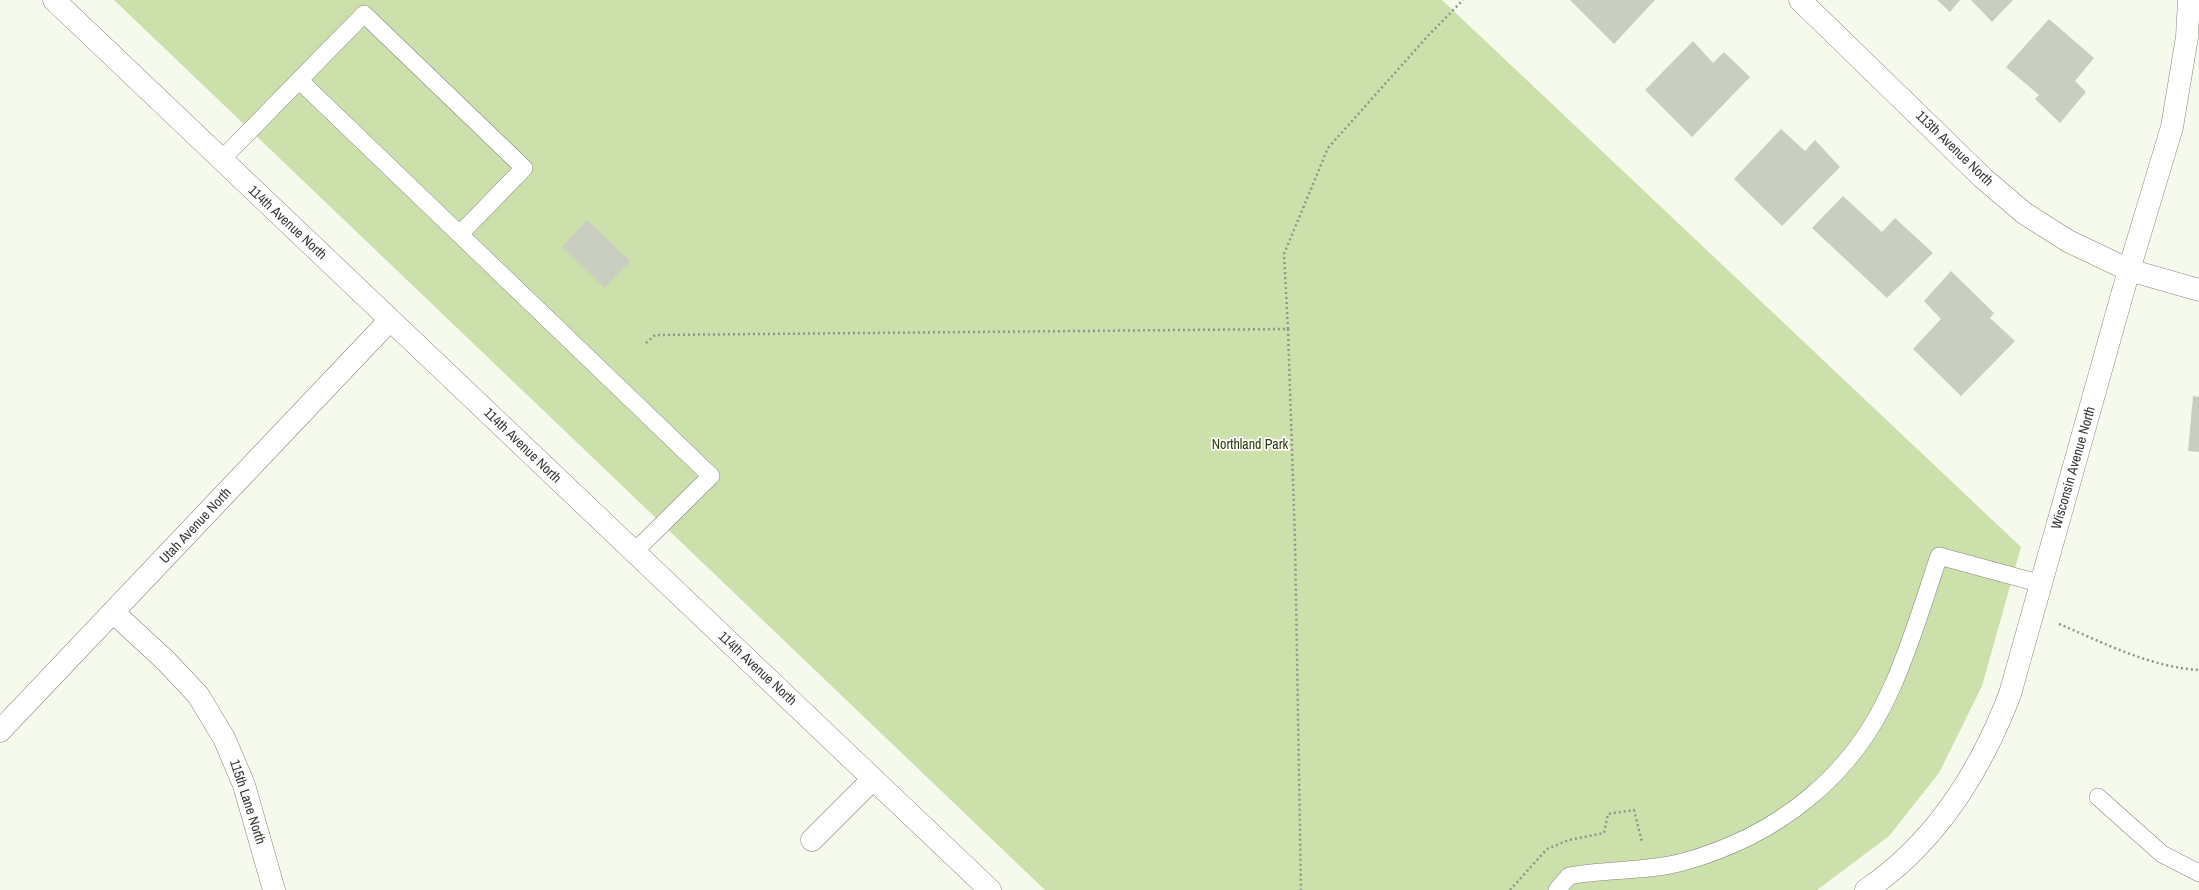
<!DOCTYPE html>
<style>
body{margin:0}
canvas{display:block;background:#f5faed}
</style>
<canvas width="2199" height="890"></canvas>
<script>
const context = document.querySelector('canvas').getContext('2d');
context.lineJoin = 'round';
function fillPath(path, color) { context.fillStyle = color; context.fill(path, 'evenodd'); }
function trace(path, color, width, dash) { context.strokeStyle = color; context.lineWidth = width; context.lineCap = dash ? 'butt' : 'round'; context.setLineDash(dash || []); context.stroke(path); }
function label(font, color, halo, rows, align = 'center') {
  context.font = font + ' "Archivo Narrow",sans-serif'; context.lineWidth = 3.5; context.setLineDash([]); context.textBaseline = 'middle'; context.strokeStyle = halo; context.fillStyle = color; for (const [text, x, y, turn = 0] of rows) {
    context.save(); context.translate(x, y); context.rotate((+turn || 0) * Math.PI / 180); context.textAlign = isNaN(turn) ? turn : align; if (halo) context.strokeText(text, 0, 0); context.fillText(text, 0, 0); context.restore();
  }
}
fillPath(new Path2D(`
 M 114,0 L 1442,0 L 2021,547 L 1982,686 L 1939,773 L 1889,836 L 1817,890 L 1045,890 Z`), '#cce0ac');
fillPath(new Path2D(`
 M 1570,0 L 1655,0 L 1614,44 Z
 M 1937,0 L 1960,0 L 1950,12 Z
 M 1971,0 L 2013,0 L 1992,22 Z
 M 2049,19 L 2094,58 L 2075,81 L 2086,92 L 2060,123 L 2035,99 L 2039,95 L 2006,67 Z
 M 1693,41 L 1713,63 L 1724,52 L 1750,77 L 1692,137 L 1645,90 Z
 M 1781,129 L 1805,151 L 1815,140 L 1840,167 L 1782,226 L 1734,179 Z
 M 1843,196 L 1882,232 L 1895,218 L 1933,253 L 1887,298 L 1812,228 Z
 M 587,220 L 630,261 L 605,288 L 562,247 Z
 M 1951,271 L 1994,313 L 1990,318 L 2015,341 L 1961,396 L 1913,349 L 1941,319 L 1924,301 Z
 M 2193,396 L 2199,397 L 2199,452 L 2188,451 Z`), '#c9cec1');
const lane = new Path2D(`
 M 299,80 L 711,476 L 634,552
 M 221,160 L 364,14 L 524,168 L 460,234
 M 2098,797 L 2162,854 L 2199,873
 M 1557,890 L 1569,876 C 1606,869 1646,872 1683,862 C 1777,836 1853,777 1892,687 C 1911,645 1924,600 1939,556 L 2042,584`);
const street = new Path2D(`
 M 1800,0 L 1983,178 L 2024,213 L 2068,241 L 2129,270 L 2199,290
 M 114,613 L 165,660 L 198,695 L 224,738 L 244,785 L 274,890
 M 0,731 L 390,320
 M 812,840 L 873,779
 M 1866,890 C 1936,843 1980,772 2010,694 L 2129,270 L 2172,127 L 2187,37 L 2189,0`);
const secondary = new Path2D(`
 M 54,0 L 990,890`);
trace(lane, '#83877c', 18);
trace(street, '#83877c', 23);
trace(secondary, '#83877c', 23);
trace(new Path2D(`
 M 1288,329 L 1284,254 L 1328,148 L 1426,38 L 1463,0
 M 646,343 L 655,335 L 1288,329 L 1295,541 L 1301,890
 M 2059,624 C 2104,643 2150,667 2199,670
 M 1510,890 L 1547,849 L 1569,840 L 1604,833 L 1608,814 L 1634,810 L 1642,842`), '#90948b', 2.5, [2, 3]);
trace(lane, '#fff', 17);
trace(street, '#fff', 22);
trace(secondary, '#fff', 22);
label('14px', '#373934', '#fff', [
 ["113th Avenue North",1954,149,44],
 ["114th Avenue North",287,223,43],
 ["114th Avenue North",522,446,44],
 ["Wisconsin Avenue North",2074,468,-74],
 ["Utah Avenue North",196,526,-47],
 ["114th Avenue North",757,669,43],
 ["115th Lane North",247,802,72]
]);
label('14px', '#2c3b05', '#fff', [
 ["Northland Park",1250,445]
]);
</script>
